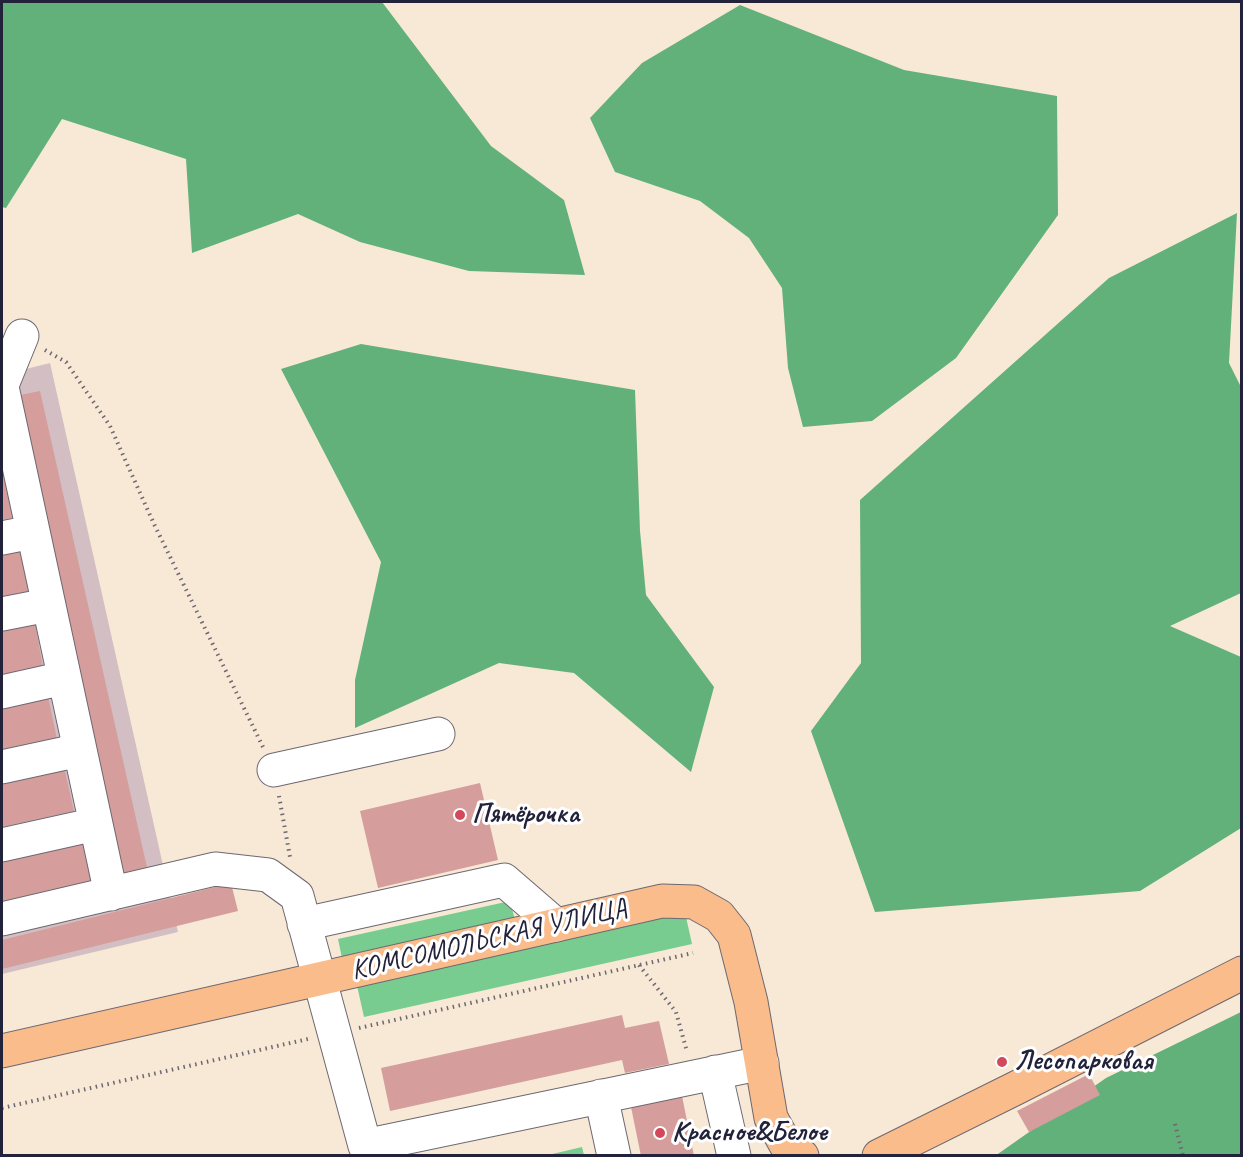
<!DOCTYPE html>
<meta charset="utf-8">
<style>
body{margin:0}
#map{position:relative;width:1243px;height:1157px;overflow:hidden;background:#f7e9d5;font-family:Caveat,sans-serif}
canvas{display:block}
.frame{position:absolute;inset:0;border:3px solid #22223b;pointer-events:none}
</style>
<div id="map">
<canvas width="1243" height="1157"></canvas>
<div class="frame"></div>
</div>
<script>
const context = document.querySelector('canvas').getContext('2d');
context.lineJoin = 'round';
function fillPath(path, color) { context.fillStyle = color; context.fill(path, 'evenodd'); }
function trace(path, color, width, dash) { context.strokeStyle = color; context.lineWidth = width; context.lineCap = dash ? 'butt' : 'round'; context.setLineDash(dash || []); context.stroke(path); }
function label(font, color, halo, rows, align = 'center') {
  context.font = font + ' Caveat,sans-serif'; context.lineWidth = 6; context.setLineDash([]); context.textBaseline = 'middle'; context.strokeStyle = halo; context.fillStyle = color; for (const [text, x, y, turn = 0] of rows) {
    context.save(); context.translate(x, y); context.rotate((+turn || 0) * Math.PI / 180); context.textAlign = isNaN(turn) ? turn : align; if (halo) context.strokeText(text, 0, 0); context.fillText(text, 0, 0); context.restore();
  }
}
fillPath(new Path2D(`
 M 50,363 L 178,932 L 2,974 L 2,375 Z`), '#d2bec3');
fillPath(new Path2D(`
 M 510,901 L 515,920 L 342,958 L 338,939 Z
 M 684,908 L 692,944 L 364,1017 L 356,981 Z
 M 582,1147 L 584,1155 L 548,1155 Z`), '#79cc8f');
fillPath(new Path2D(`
 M 2,2 L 382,2 L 491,146 L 564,200 L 585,275 L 469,271 L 360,242 L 298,214 L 192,253 L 186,159 L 62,119 L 6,208 L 2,207 Z
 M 740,5 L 904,70 L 1057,96 L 1058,215 L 956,358 L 872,421 L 803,427 L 788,368 L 782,288 L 749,238 L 700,201 L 615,172 L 590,118 L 642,63 Z
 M 1237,213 L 1229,363 L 1241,387 L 1241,593 L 1170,626 L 1241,657 L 1241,828 L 1140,891 L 875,912 L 811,731 L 861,663 L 860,500 L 1109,278 Z
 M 361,344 L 635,390 L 640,531 L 646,595 L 714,687 L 691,772 L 574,673 L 499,663 L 355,728 L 355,680 L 381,562 L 281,369 Z
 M 1241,1012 L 1241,1155 L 995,1156 L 1106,1078 Z`), '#62b07a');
fillPath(new Path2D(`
 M 40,391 L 148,872 L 125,877 L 16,396 Z
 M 6,470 L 15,517 L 2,520 L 2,471 Z
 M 20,548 L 29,593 L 2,599 L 2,552 Z
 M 35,622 L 43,668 L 2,676 L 2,629 Z
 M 47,692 L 57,739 L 2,751 L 2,702 Z
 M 64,767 L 74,811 L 2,827 L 2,781 Z
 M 480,783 L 498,860 L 378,888 L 360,811 Z
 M 83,839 L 94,886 L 2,906 L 2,857 Z
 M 231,883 L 238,911 L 2,969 L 2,940 Z
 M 622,1015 L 625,1028 L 659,1021 L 669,1064 L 625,1073 L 622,1060 L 390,1111 L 381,1068 Z
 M 1089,1074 L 1100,1095 L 1029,1132 L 1017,1111 Z
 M 682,1096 L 694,1156 L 641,1156 L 631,1107 Z`), '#d59d9c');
const minor = new Path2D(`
 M 2,385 L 22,336
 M 2,387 L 111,894
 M 2,538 L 32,532
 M 2,614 L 48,605
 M 2,692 L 64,678
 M 2,767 L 80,750
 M 274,770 L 438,734
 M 2,845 L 96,824
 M 2,919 L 215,869 L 268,875 L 297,896 L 365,1146 L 762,1063
 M 304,924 L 504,880 L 556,925
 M 715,1072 L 734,1156
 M 601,1096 L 614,1156`);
const major = new Path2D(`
 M 2,1051 L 662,901 L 694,902 L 719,916 L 734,935 L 751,1002 L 771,1118 L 786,1145 L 802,1156
 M 879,1156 L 1016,1088 L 1242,973`);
trace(minor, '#6d6871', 35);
trace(major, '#6d6871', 35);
trace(new Path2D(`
 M 45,350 L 66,362 L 110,426 L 154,524 L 263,747
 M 279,796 L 290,857
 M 639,965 L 676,1012 L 687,1052
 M 359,1028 L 693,953
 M 2,1108 L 308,1039
 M 1175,1124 L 1183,1156`), '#6d6871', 4, [1.5, 4.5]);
trace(minor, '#fff', 33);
trace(major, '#fabc8b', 33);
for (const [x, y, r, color] of [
 [460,815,6,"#d1495b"],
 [1002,1062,6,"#d1495b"],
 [660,1133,6,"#d1495b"]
]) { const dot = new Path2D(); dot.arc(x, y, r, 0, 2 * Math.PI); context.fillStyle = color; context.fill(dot); trace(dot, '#fff', 2); }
label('bold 28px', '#22223b', '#fff', [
 ["Пятёрочка",472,815],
 ["Лесопарковая",1014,1062],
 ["Красное&Белое",672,1133]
], 'left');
label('28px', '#22223b', '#fff', [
 ["КОМСОМОЛЬСКАЯ УЛИЦА",489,940,-13]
]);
</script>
